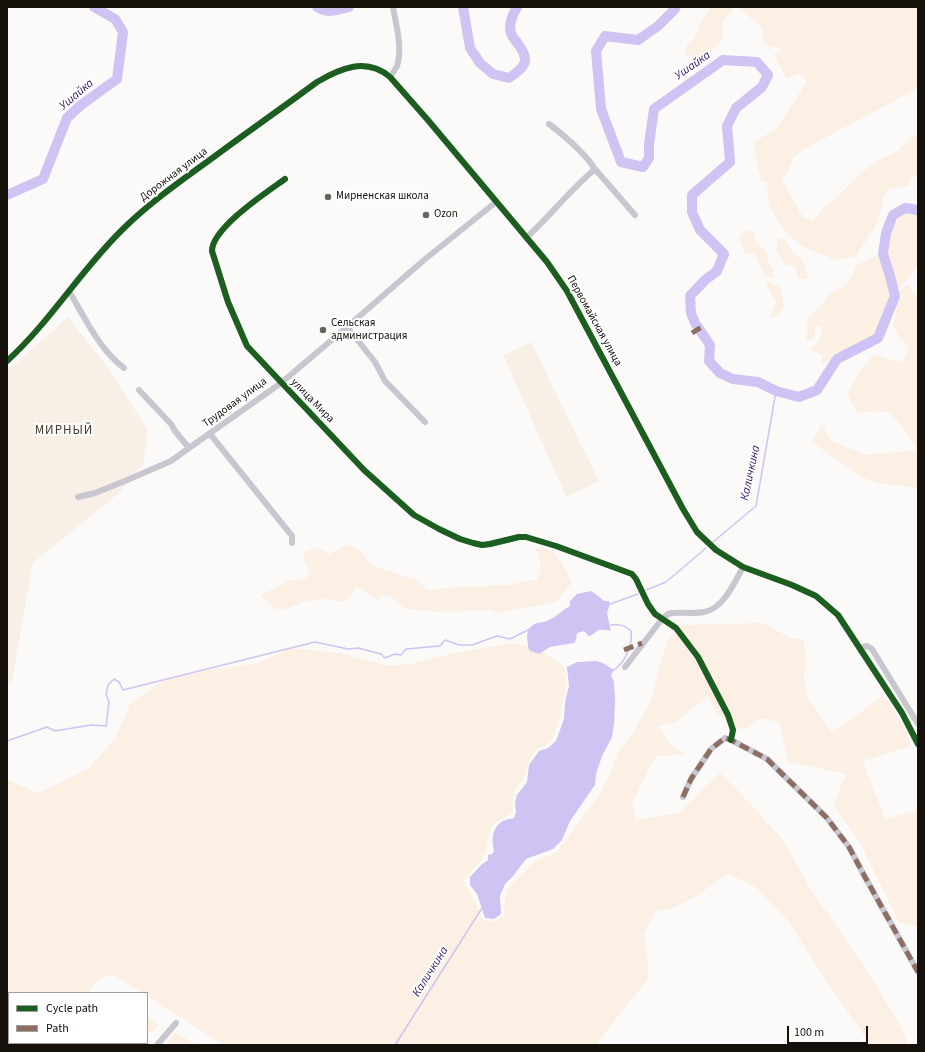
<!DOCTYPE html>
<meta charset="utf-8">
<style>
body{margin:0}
#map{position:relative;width:925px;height:1052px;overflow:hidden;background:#fcfaf8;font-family:"Source Sans 3",sans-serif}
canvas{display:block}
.frame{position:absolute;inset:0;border:8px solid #15100a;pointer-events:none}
.legend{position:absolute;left:8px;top:992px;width:140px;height:52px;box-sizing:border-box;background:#fff;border:1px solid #a19f9d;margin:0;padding:5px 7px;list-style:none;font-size:12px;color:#15100a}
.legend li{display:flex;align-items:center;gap:8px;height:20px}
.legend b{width:20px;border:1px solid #a19f9d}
.scale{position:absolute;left:787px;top:1026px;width:81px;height:18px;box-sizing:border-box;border:2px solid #15100a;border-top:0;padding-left:5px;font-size:12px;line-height:14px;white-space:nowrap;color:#15100a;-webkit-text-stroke:3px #fff;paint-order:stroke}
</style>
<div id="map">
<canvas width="925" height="1052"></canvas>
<div class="frame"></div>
<ul class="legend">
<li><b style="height:5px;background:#1b5e20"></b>Cycle path</li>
<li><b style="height:5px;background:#8d6e63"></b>Path</li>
</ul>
<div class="scale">100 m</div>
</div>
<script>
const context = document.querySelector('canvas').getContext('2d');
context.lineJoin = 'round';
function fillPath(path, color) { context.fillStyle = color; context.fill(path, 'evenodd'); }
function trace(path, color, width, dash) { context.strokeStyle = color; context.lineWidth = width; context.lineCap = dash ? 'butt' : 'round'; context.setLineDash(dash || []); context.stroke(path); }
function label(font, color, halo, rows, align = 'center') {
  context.font = font + ' "Source Sans 3",sans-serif'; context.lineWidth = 4; context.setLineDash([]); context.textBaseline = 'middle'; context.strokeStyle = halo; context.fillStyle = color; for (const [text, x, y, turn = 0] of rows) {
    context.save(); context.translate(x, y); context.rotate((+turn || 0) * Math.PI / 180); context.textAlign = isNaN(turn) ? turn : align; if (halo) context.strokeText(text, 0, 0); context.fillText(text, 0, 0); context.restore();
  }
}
fillPath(new Path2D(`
 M 68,317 L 109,369 L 148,430 L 143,465 L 118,494 L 33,563 L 12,681 L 7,684 L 7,371 Z
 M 531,342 L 599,481 L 566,497 L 503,355 Z`), '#f8f0e7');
fillPath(new Path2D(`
 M 711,7 L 735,7 L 723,21 L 722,39 L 712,50 L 697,58 L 684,54 L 687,45 L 694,40 L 700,23 Z
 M 739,7 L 918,7 L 918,88 L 806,148 L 794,157 L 788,171 L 782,179 L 792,199 L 803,217 L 813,221 L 826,206 L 841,193 L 855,178 L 877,161 L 898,151 L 912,137 L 918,136 L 918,177 L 911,177 L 908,186 L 889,189 L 884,196 L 877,224 L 856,256 L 837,260 L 801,246 L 782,228 L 769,205 L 767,182 L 761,181 L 753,143 L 778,127 L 807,81 L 800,74 L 786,78 L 774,55 L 781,49 L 764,44 L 763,29 Z
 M 907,210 L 918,212 L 918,265 L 906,281 L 898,289 L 887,256 L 887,241 L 899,216 Z
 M 746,230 L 753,232 L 756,243 L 766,251 L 769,264 L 775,269 L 773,278 L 766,277 L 754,253 L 746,255 L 739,237 Z
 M 778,239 L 784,239 L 795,255 L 801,257 L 808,277 L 806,279 L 798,278 L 795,267 L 785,264 L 776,251 Z
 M 878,254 L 892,295 L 876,335 L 832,355 L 829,360 L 822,364 L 822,355 L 810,350 L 819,340 L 823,327 L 816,325 L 813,340 L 806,340 L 808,318 L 821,305 L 830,294 L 847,284 L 857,265 Z
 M 770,281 L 774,286 L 779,284 C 781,291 782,298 784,305 L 779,315 L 772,319 L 770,315 L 776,303 L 766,285 Z
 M 908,285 L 918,297 L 918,488 L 876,483 L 860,476 L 812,442 L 822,424 L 831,441 L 867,455 L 917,450 C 911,440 900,421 890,414 C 882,409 867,412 858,413 L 847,394 L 859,373 L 873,355 L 902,363 L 909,347 L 899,337 L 893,326 L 897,304 L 898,292 Z
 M 348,544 L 361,551 L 371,565 L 416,580 L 428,590 L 456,587 L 508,585 L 537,579 C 544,568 539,559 535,548 C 558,545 563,566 572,583 L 556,602 L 499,613 L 488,610 L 437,612 L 425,611 L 405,608 L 391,597 L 383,595 L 378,601 L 369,594 L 357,587 L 345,602 L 323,599 L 306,601 L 287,609 L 275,609 L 261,596 L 269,591 L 290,580 L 307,579 L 309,569 L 303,560 L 305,551 L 318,548 L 330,554 Z
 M 763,623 L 789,637 L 804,640 L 806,665 L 804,678 L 807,697 L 832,733 L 884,695 L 905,728 L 911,746 L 863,761 L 885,819 L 918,810 L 918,927 L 899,922 L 859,841 L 833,805 L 846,774 L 788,762 L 780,723 L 762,718 L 742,730 L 717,714 L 708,695 L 677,722 L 658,726 L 669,743 L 685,755 L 656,756 L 633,801 L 635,820 L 679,813 L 720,773 L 741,794 L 783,840 L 810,888 L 864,966 L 901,1026 L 908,1045 L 871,1045 L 822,975 L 789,922 L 756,887 L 728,874 L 695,897 L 670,909 L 655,912 L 644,934 L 649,978 L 621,1012 L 596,1045 L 224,1045 L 147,996 L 147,993 L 142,993 L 112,974 L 98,980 L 87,993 L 9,993 L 9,1043 L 42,1043 L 40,1045 L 7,1045 L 7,779 L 38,793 L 89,768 L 116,737 L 130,704 L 162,681 L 213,669 L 258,663 L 290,648 L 340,653 L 390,666 L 410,664 L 454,653 L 512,643 L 537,648 L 562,665 L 565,669 L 566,684 L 560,718 L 553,738 L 546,745 L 538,749 L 530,758 L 523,780 L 519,784 L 514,793 L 512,813 L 494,823 L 488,839 L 486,851 L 481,861 L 464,880 C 466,889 469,889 473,897 C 477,905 478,914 484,921 C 493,922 498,920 504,915 L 505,899 L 508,888 L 535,861 L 556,853 L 601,792 L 609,775 L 618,752 L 634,732 L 651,699 L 661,662 L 668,640 L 674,632 L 683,625 Z
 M 147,1017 L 159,1025 L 147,1035 Z
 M 175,1032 L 196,1045 L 166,1045 Z
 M 81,1043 L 138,1043 L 136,1045 L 82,1045 Z`), '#fbf0e3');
fillPath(new Path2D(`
 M 591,591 L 597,595 L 604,601 L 609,601 L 610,604 L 607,613 L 611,631 C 606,630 601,629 597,631 C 594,633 593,635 589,636 L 584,631 L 577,633 L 576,640 L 574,643 L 550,647 L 539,654 L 529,650 C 527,639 524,628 537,623 C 542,622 545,622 549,620 C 557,616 563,610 570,606 L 570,601 L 577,594 Z
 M 596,661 L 603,663 L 614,670 L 611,675 L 614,682 L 615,701 L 614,724 L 612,737 L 602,756 L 596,774 L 595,785 L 570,821 L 562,840 L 553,849 L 526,859 L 513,876 L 505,884 L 500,896 L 501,914 L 494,919 L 485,918 L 477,894 L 470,885 L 470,877 L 481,865 L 488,860 L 488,855 L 492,854 L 494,851 C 492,842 491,831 499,824 C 502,820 510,819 514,818 L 516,812 L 515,802 L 517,795 L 527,782 L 529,765 L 539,751 L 548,748 L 556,741 L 564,719 L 565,702 L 569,686 L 567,667 L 577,662 Z`), '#cec3f2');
trace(new Path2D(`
 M 713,542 L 756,506 L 776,391
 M 646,590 L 666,582 L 706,548
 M 610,604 L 638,594
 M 611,625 C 620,624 624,625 631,631 C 633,646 625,662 614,670
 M 7,741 L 47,727 L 55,731 L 91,725 L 106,726 L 109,702 L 106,694 L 108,685 L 114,679 L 119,682 L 123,690 L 315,642 L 348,649 L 358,648 L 381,654 L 385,658 L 395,654 L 401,655 L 406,649 L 440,646 L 445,640 L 459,645 L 472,645 L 497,636 L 510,639 L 530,629
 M 395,1045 L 482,908`), '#cec3f2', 1.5);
trace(new Path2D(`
 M 317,7 C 327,14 338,10 349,7
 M 463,7 L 470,48 L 480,63 L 493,74 L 509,78 C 525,67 531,61 518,44 C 516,41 512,37 511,33 C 508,25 513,14 517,7
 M 675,7 L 675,9 L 658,26 L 638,40 L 605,36 L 596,51 L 601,109 L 621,162 L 643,167 L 649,158 L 649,144 L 654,109 L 723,60 L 757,62 L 768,75 L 762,87 L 736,108 L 727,126 L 730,162 L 692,195 L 692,212 L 700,230 L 724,254 L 717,271 L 705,280 L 690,296 L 691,313 L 695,323 L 710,345 L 709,361 L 720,373 L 733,379 L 758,382 L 776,391 L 799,397 L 817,390 L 837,359 L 878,338 L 895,296 L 890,276 L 883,254 L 886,233 L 893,215 L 905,208 L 918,210
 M 7,195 L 43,179 L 67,118 L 81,105 L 117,79 L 123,32 L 115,19 L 94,7`), '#cec3f2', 10);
trace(new Path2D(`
 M 390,77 C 392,74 395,70 397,66 C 403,48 396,25 393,7
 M 549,124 C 566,137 583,151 595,169
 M 285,179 C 267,192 212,228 212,251 L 228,302 L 247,346 L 364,470 L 414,515 L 439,529 L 460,539 L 473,543 L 482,545 L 490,544 L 519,537 L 526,537 L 556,546 L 632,574 L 636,579 L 648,604 L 655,614 L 676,628 L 698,657 L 728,715 L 733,730 L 731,740
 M 526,238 C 550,216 570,190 595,169 L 635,215
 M 69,291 C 85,318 99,349 124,368
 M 347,327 L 375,362 L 385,381 L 425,422
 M 7,361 C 51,321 82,268 125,227 C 152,201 182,180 211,159 C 246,133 282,108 317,82 C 341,68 366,57 390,77 L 427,119 L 547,262 L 567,291 L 683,509 L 697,532 L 716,550 L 743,567 L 792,585 L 816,596 L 838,615 L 902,713 L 918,744
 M 139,390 L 171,424 L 175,431 L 189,448
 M 210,434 L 292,536 L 292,543
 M 78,497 L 95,493 L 125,481 L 171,461 L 189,448 L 281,383 L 347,327 L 424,260 L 496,202
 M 860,648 L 867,646 L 872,649 L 918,724
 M 625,667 L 662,619 L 668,614 L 672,613 C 683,612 694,614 704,612 C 723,609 735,582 743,567
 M 683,797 L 691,779 L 711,749 L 725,738 L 731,740 L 767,759 L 827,818 L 849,847 L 865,877 L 918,972
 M 157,1045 L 176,1023`), '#c8c6cf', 6);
trace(new Path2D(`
 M 692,333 L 703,326
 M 624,650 L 642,643
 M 683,797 L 691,779 L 711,749 L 725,738 L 731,740 L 767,759 L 827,818 L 849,847 L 865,877 L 918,972`), '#8d6e63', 5, [10, 5]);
trace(new Path2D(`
 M 285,179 C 267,192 212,228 212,251 L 228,302 L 247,346 L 364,470 L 414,515 L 439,529 L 460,539 L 473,543 L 482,545 L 490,544 L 519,537 L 526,537 L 556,546 L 632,574 L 636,579 L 648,604 L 655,614 L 676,628 L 698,657 L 728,715 L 733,730 L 731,740
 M 7,361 C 51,321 82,268 125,227 C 152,201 182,180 211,159 C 246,133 282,108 317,82 C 341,68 366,57 390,77 L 427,119 L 547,262 L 567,291 L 683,509 L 697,532 L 716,550 L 743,567 L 792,585 L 816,596 L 838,615 L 902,713 L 918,744`), '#1b5e20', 6);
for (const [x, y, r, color] of [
 [328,197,4,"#66625d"],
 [426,215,4,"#66625d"],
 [323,330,4,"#66625d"]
]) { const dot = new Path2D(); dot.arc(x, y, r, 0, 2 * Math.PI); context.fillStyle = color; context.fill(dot); trace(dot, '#fff', 1.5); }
label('11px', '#15100a', '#fff', [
 ["Дорожная улица",174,175,-37],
 ["Первомайская улица",594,321,61],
 ["улица Мира",312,401,46],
 ["Трудовая улица",235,403,-36]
]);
label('11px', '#15100a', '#fff', [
 ["Мирненская школа",336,197],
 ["Ozon",434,215],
 ["Сельская",331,324],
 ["администрация",331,337]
], 'left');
label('italic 12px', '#321563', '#fff', [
 ["Ушайка",693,66,-35],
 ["Ушайка",77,95,-40],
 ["Каличкина",751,473,-78],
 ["Каличкина",431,972,-58]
]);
context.letterSpacing = '1px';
label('13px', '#463a2d', '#fff', [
 ["МИРНЫЙ",64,431]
]);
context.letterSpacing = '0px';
</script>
